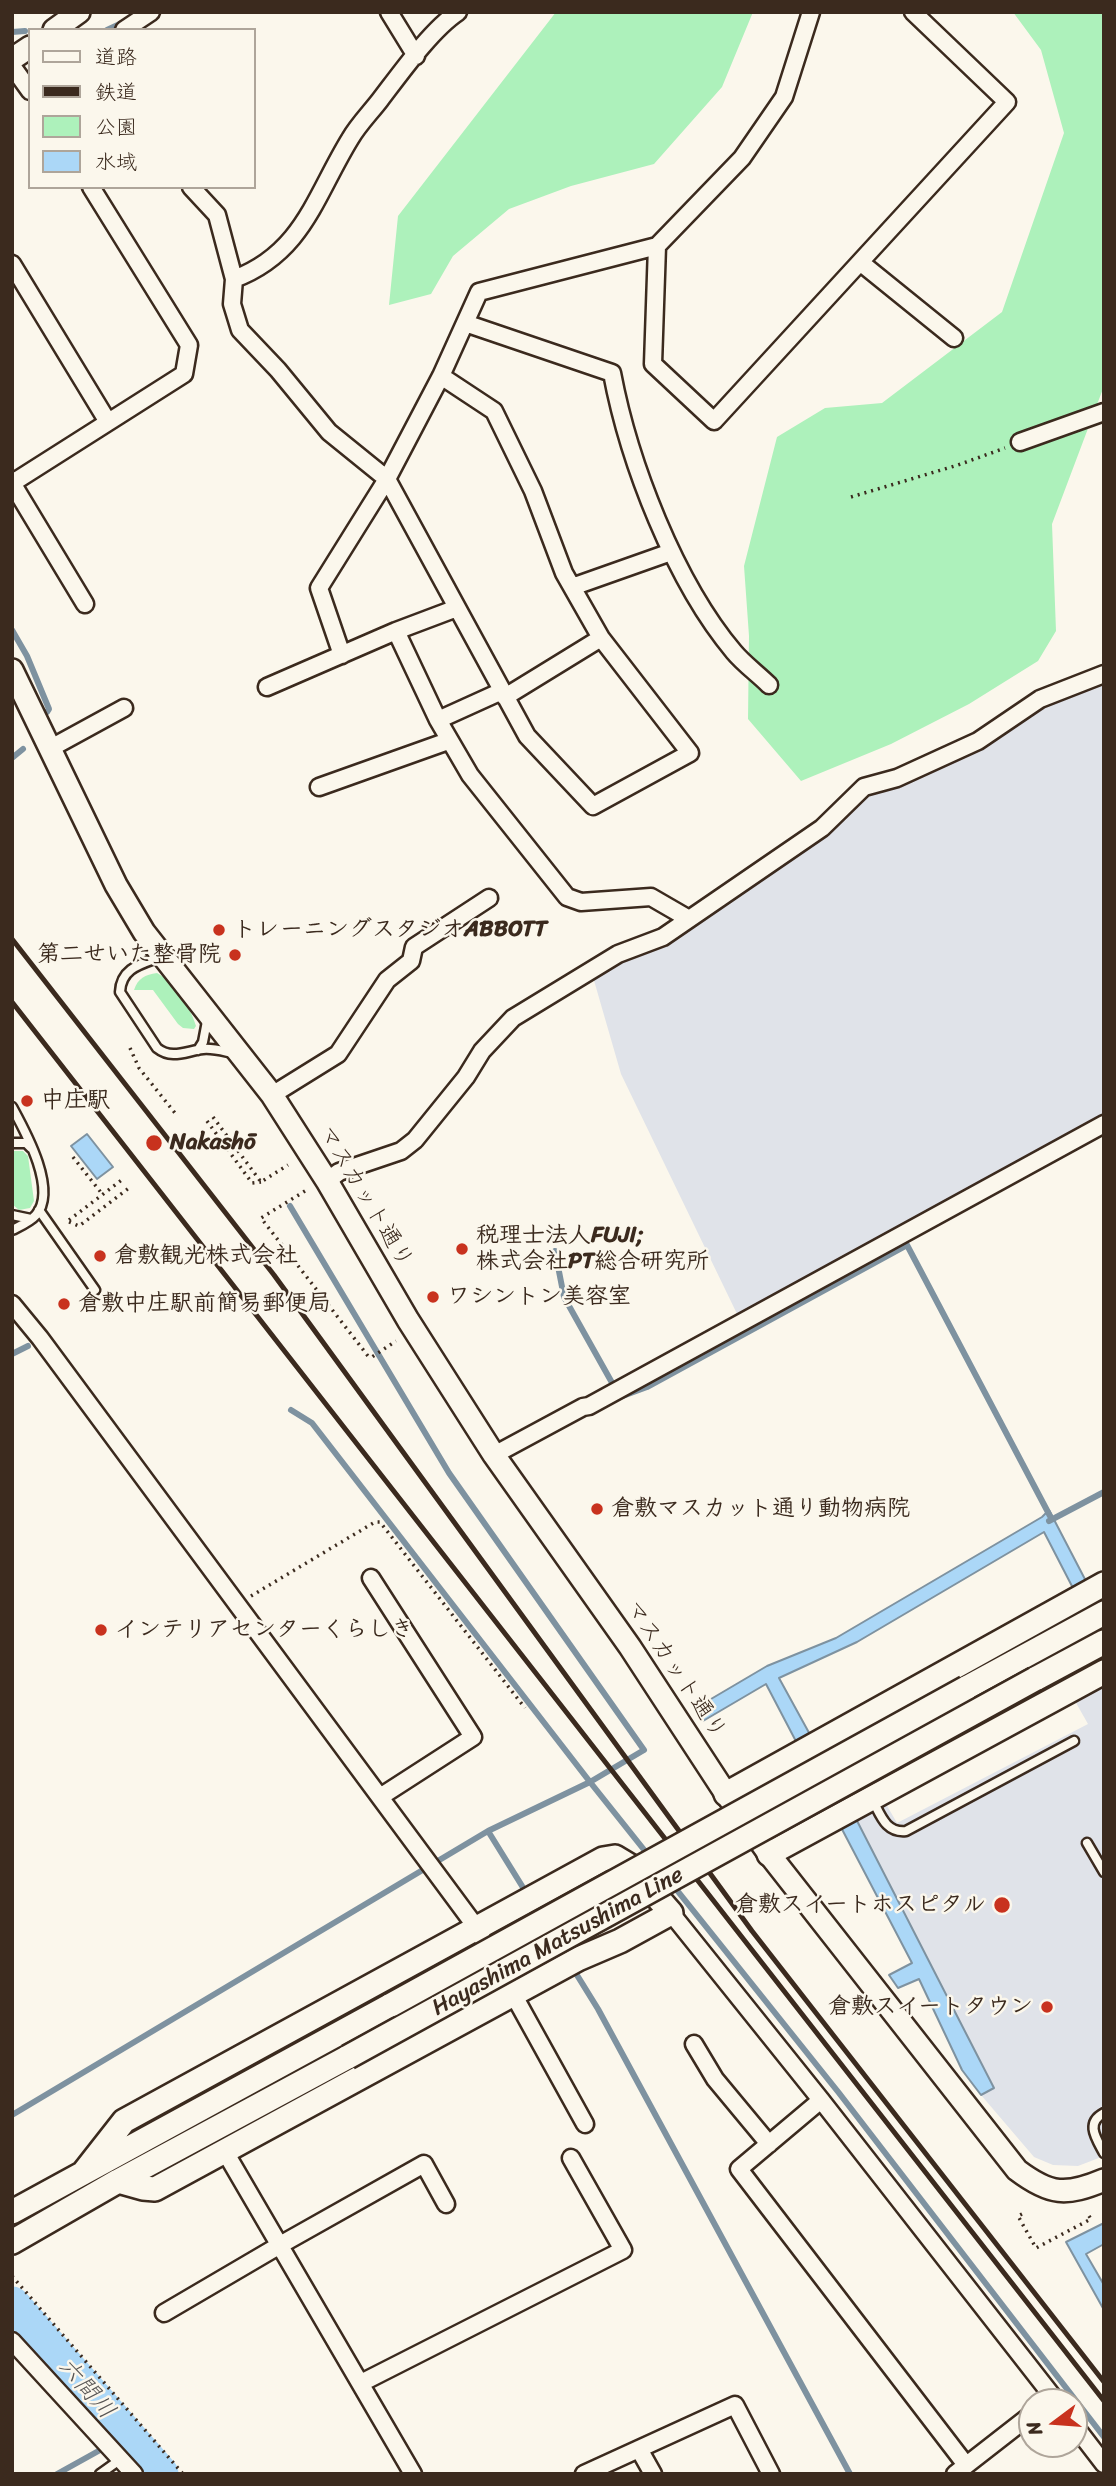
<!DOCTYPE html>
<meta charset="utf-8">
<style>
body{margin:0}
#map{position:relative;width:1116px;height:2486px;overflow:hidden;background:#fbf7ec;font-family:Sriracha,"Klee One",sans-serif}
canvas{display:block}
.frame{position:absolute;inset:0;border:14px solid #3b2a1e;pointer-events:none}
.legend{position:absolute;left:28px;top:28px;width:228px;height:161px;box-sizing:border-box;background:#fbf7ec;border:2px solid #aea59a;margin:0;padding:9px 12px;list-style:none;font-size:21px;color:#3b2a1e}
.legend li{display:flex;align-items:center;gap:14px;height:35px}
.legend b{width:35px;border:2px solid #aea59a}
.north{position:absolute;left:1018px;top:2388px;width:70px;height:70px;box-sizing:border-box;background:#fbf7ec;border:2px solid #aea59a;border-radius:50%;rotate:254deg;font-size:19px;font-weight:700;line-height:28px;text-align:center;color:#3b2a1e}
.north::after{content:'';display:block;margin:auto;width:24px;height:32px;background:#c8321e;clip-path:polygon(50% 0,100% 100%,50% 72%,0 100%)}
</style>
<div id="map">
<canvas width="1116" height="2486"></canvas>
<div class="frame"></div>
<ul class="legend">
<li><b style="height:9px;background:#fbf7ec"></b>道路</li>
<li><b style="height:9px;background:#3b2a1e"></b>鉄道</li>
<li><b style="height:19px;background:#adf1bb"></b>公園</li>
<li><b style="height:19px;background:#abd7f7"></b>水域</li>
</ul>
<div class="north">N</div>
</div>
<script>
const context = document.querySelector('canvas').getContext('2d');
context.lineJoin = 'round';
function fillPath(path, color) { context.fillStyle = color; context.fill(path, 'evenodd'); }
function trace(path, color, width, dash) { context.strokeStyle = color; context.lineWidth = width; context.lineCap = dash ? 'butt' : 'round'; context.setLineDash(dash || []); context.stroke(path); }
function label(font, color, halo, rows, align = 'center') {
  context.font = font + ' Sriracha,"Klee One",sans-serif'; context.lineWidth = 5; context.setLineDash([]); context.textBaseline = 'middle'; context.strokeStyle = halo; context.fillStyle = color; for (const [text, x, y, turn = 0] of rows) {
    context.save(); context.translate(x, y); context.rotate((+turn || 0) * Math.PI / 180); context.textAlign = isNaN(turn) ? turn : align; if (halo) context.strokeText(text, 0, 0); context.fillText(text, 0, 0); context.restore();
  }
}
fillPath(new Path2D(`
 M 1104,677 L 1104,1116 L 739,1318 L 621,1074 L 593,977 L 866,789 L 1030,706 Z
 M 1104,1677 L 1104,2156 L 1078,2166 L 1053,2165 L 1034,2157 L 981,2095 L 994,2087 L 853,1813 L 882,1797 L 897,1823 L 1088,1724 L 1071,1694 Z`), '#e0e3e9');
fillPath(new Path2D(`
 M 556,12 L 753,12 L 722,87 L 654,164 L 571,186 L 509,209 L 453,256 L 431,294 L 389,305 L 398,216 Z
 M 1013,12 L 1104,12 L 1104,386 L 1052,524 L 1056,631 L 1038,661 L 969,704 L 891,744 L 801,781 L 748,719 L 749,636 L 744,566 L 777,437 L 825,408 L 882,403 L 1002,312 L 1064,133 L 1041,50 Z
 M 157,973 C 175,982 191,1008 196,1026 L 194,1029 L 183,1028 L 178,1024 L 153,990 L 134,990 C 138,978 145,975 157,973 Z
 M 12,1151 L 23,1151 L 28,1156 L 34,1201 L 30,1208 L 19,1210 L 12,1204 Z`), '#adf1bb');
const water = new Path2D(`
 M 87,1134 L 113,1167 L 97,1179 L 71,1146 Z
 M 1049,1510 L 1088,1585 L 1075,1592 L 1044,1532 L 857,1642 L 779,1678 L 853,1813 L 994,2088 L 981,2095 L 962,2070 L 919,1979 L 898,1988 L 889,1975 L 912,1963 L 766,1684 L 703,1721 L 694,1709 L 767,1666 L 836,1638 L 1042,1517 Z
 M 1104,2223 L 1104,2244 L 1086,2254 L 1104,2285 L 1104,2310 L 1066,2242 Z`);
fillPath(water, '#abd7f7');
trace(water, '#7e92a0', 2);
trace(new Path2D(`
 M 107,30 L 124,22
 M 12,32 L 25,31
 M 12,630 L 27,656 L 49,709 L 47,712
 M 12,758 L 23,749
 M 290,1206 L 449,1473 L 644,1750 L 590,1782 L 312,1423 L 291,1410
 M 555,1251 L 564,1297 L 620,1397 L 647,1387 L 907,1245 L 1050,1516
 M 12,1354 L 28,1346
 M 1049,1521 L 1104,1492
 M 488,1831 L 527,1894
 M 656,1864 L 839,2093 L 1104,2437
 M 533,1904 L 598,2009 L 850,2474
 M 12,2115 L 488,1831 L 590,1782 L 649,1856
 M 115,2438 L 123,2430
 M 57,2474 L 102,2449`), '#7e92a0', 6);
trace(new Path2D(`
 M 12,2305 L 160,2474`), '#abd7f7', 37);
const service = new Path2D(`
 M 160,957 C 141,964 121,968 120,992 L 157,1048 C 172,1060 186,1051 203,1049 C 213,1048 223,1051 233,1053
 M 198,1050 L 203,1042 L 207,1021
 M 12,1107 C 25,1131 58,1190 36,1215 C 30,1222 20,1226 12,1230
 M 12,1143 L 26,1143 L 31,1148
 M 39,1210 L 95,1290
 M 12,1215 L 31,1219
 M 873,1801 C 881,1816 886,1833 906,1831 L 1074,1741
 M 1087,1843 L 1104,1872
 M 1104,2113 C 1085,2123 1096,2138 1104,2153
 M 100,2474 L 121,2459`);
const minor = new Path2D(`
 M 389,12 L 416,56
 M 124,30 L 151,12
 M 12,66 L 30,91
 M 191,187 L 217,215 L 234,279 L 232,304 L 240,330 L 278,370 L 329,432 L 387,479 L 527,736 L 593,806 L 690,753 L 601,638 L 564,573 L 533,491 L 494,411 L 441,376
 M 657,246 L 653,364 L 714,421 L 1007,102 L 913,12
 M 860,262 L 954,338
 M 12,264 L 108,422
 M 234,279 C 303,253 315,196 350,139 C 358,125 370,113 380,100 C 400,74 431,30 458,12
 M 465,323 L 612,373 C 629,463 675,582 734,652 C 744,664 758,674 769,685
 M 1020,442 L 1104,412
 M 12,480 L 14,482 L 184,374 L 189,345 L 91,187
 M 12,483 L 85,604
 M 572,587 L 671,552
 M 396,631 L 438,720 L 470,775 L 567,897 L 581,902 L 651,897 L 689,919
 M 342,655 L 319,588 L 387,479 L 441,376 L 479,292 L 657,246 L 742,158 L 784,97 L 811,12
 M 267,687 L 396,631 L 457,608
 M 505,697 L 601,638
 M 438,720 L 502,691
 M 49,749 L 124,708
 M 319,787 L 448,741
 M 272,1095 L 338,1054 L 387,980 L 411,961 L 414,947 L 489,898
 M 327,1181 L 339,1172 L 401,1151 L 415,1140 L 466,1077 L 482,1051 L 513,1018 L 618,954 L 663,937 L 822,828 L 864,787 L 897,778 L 978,741 L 1040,699 L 1104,674
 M 12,1304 L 40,1338 L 476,1927 L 585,2124
 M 494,1455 L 583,1407 L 589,1406 L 1104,1124
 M 371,1578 L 473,1737 L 380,1797
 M 671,1913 L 821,2100 L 1057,2402
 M 694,2044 L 715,2079 L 769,2144
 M 821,2100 L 739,2169 L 966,2465
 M 224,2150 L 413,2474
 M 164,2313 L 280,2245 L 424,2164 L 446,2204
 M 12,2341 L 134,2474
 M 361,2383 L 623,2250 L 571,2158
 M 1074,2425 L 1104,2464
 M 639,2449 L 653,2474
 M 584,2474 L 735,2405 L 771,2474
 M 955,2474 L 1032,2414`);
const tertiary = new Path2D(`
 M 54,30 L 79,12
 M 12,59 L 30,47
 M 12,670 L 116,885 L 144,932 L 272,1095 L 327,1181 L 408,1320 L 494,1455 L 630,1647 L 726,1794 L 769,1854 L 1017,2170 C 1050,2195 1066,2196 1104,2180`);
const secondary = new Path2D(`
 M 1035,1679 L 1104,1642
 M 966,1688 L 1104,1613
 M 726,1794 L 1104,1584
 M 769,1854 L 1104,1672
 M 84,2172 L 124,2121 L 603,1859 L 615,1857 L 630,1866 L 671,1913 L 620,1941 L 578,1959 L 155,2189 L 143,2188 L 118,2181
 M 12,2212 L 391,2005
 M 12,2242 L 118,2181 L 348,2057`);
trace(service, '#3b2a1e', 13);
trace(minor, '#3b2a1e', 21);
trace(tertiary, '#3b2a1e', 26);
trace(secondary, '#3b2a1e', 28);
trace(new Path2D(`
 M 851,497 L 958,465 L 1005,448
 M 130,1048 L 139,1068 L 175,1113
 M 213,1117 L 261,1182 L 288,1165
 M 207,1121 L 252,1183 L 261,1182
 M 73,1157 L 103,1195
 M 305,1191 L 261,1218 L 368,1356 L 372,1357 L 396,1341
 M 69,1220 L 123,1179
 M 69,1222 L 79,1226 L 129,1188
 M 251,1596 L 375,1522 L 380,1522 L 525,1708
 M 1022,2214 L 1018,2216 L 1036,2248 L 1091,2219 L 1087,2213
 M 12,2276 L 183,2474`), '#3b2a1e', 3.5, [2, 5]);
trace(service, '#fbf7ec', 8);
trace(minor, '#fbf7ec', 16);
trace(tertiary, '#fbf7ec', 21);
trace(secondary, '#fbf7ec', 23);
trace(new Path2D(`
 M 12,939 L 274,1275 L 752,1931 L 1104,2382
 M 12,1002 L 1104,2401`), '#3b2a1e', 5);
const secondaryBridge = new Path2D(`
 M 391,2005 L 966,1688
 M 348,2057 L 1035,1679`);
trace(secondaryBridge, '#3b2a1e', 28, []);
trace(secondaryBridge, '#fbf7ec', 23);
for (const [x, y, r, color] of [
 [219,930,7,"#c8321e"],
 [235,955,7,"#c8321e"],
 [27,1101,7,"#c8321e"],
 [154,1143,9,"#c8321e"],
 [462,1249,7,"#c8321e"],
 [100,1256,7,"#c8321e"],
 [433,1297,7,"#c8321e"],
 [64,1304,7,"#c8321e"],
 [597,1509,7,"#c8321e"],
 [101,1630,7,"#c8321e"],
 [1002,1905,9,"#c8321e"],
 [1047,2007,7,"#c8321e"]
]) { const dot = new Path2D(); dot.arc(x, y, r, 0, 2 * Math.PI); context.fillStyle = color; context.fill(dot); trace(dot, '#fbf7ec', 2.5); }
label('bold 23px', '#3b2a1e', '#fbf7ec', [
 ["トレーニングスタジオABBOTT",233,930],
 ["第二せいた整骨院",221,955,"right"],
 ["中庄駅",41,1101],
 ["Nakashō",170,1143],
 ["税理士法人FUJI;",476,1236],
 ["株式会社PT総合研究所",476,1262],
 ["倉敷観光株式会社",114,1256],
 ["ワシントン美容室",447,1297],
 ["倉敷中庄駅前簡易郵便局",78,1304],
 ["倉敷マスカット通り動物病院",611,1509],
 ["インテリアセンターくらしき",115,1630],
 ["倉敷スイートホスピタル",986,1905,"right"],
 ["倉敷スイートタウン",1033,2007,"right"]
], 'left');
label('23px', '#3b2a1e', '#fbf7ec', [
 ["マスカット通り",365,1197,59],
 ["マスカット通り",675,1670,56],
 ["Hayashima Matsushima Line",558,1942,-29]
]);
label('italic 24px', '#575554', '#fbf7ec', [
 ["六間川",86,2389,49]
]);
</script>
